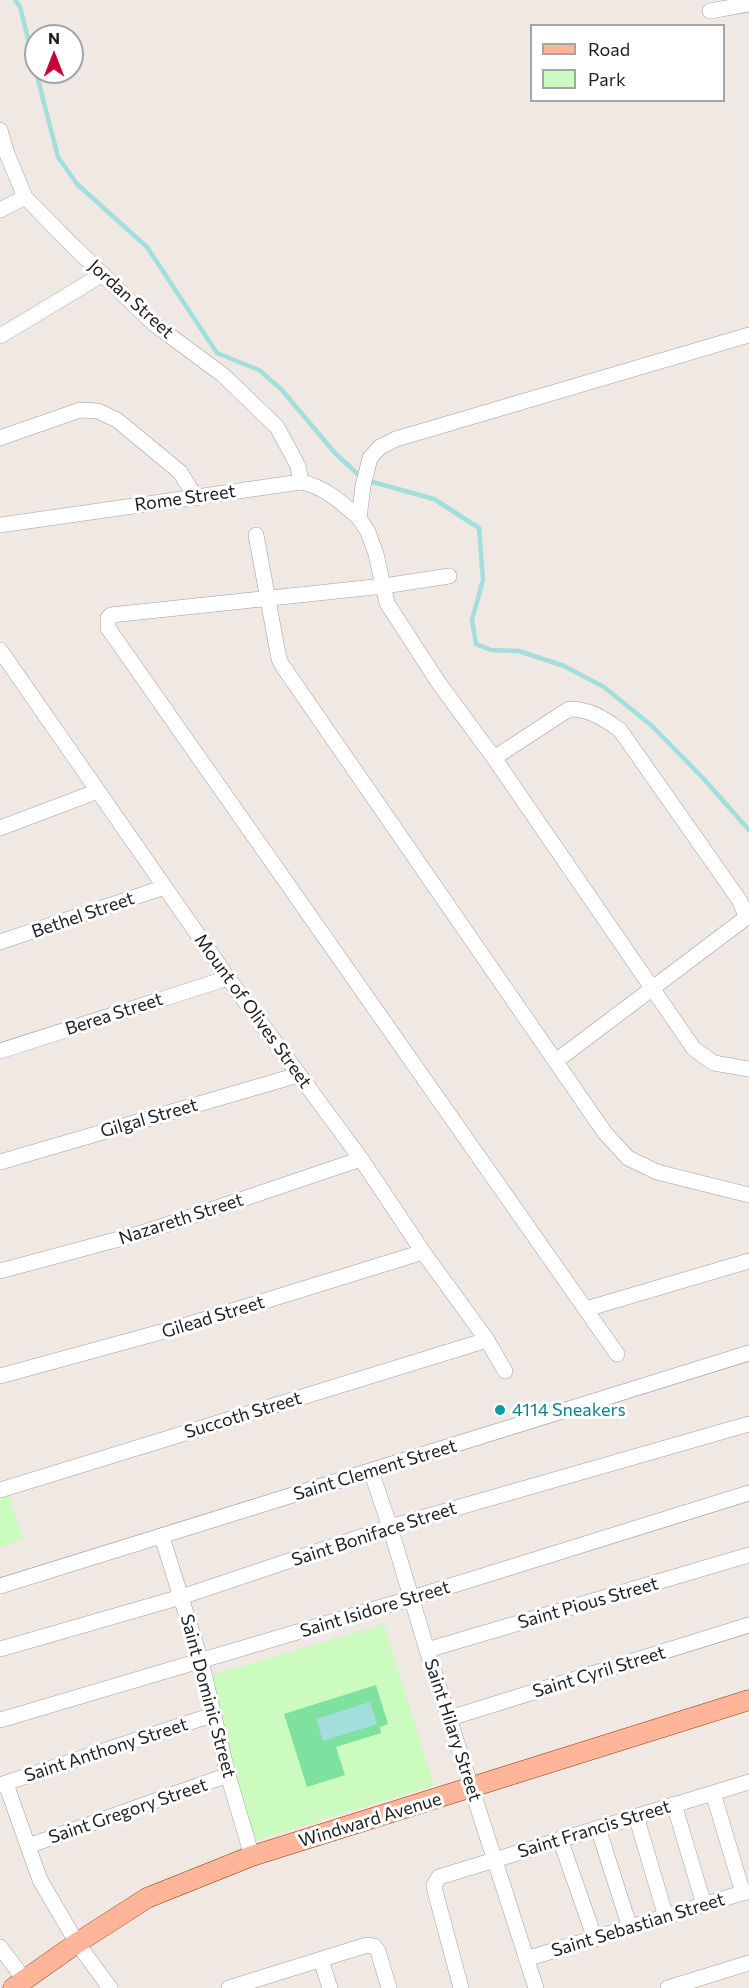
<!DOCTYPE html>
<style>
body{margin:0}
#map{position:relative;width:749px;height:1988px;overflow:hidden;background:#efe8e3;font-family:Commissioner,sans-serif}
canvas{display:block}
.legend{position:absolute;left:530px;top:24px;width:195px;height:78px;box-sizing:border-box;background:#fff;border:2px solid #a5a5a5;margin:0;padding:8px 10px;list-style:none;font-size:18px;color:#1e1e1e}
.legend li{display:flex;align-items:center;gap:12px;height:30px}
.legend b{width:30px;border:2px solid #a5a5a5}
.north{position:absolute;left:24px;top:24px;width:60px;height:60px;box-sizing:border-box;background:#fff;border:2px solid #a5a5a5;border-radius:50%;rotate:0deg;font-size:16px;font-weight:700;line-height:24px;text-align:center;color:#1e1e1e}
.north::after{content:'';display:block;margin:auto;width:21px;height:27px;background:#cb003b;clip-path:polygon(50% 0,100% 100%,50% 72%,0 100%)}
</style>
<div id="map">
<canvas width="749" height="1988"></canvas>
<ul class="legend">
<li><b style="height:8px;background:#ffb599"></b>Road</li>
<li><b style="height:16px;background:#cbfbbe"></b>Park</li>
</ul>
<div class="north">N</div>
</div>
<script>
const context = document.querySelector('canvas').getContext('2d');
context.lineJoin = 'round';
function fillPath(path, color) { context.fillStyle = color; context.fill(path, 'evenodd'); }
function trace(path, color, width, dash) { context.strokeStyle = color; context.lineWidth = width; context.lineCap = dash ? 'butt' : 'round'; context.setLineDash(dash || []); context.stroke(path); }
function label(font, color, halo, rows, align = 'center') {
  context.font = font + ' Commissioner,sans-serif'; context.lineWidth = 6; context.setLineDash([]); context.textBaseline = 'middle'; context.strokeStyle = halo; context.fillStyle = color; for (const [text, x, y, turn = 0] of rows) {
    context.save(); context.translate(x, y); context.rotate((+turn || 0) * Math.PI / 180); context.textAlign = isNaN(turn) ? turn : align; if (halo) context.strokeText(text, 0, 0); context.fillText(text, 0, 0); context.restore();
  }
}
fillPath(new Path2D(`
 M 7,1492 L 23,1539 L 0,1547 L 0,1495 Z
 M 384,1624 L 434,1785 L 254,1841 L 206,1677 Z`), '#cbfbbe');
fillPath(new Path2D(`
 M 376,1685 L 388,1724 L 380,1727 L 381,1733 L 336,1747 L 345,1775 L 307,1787 L 284,1714 Z`), '#7ee19f');
fillPath(new Path2D(`
 M 370,1702 L 377,1724 L 323,1741 L 316,1719 Z`), '#a2dedb');
trace(new Path2D(`
 M 15,0 L 20,7 L 36,70
 M 36,72 L 58,157 L 77,184 L 147,247 L 217,353 L 259,370 L 281,389 L 335,453 L 360,476
 M 369,481 L 434,499 L 479,528 L 483,580 L 472,620 L 476,644 L 491,650 L 519,651 L 564,666 L 604,687 L 652,726 L 701,776 L 749,830`), '#a2dedb', 4.5);
const minor = new Path2D(`
 M 710,11 L 749,4
 M 0,130 L 7,154 L 25,197 L 70,243 L 154,324 L 223,375 L 277,427 L 298,466 L 301,482
 M 0,210 L 25,197
 M 749,335 L 396,439 L 380,447 L 370,458 L 363,486 L 359,518 L 368,532 L 376,554 L 387,603 L 438,682 L 494,758 L 694,1049 L 714,1063 L 749,1069
 M 0,336 L 103,274
 M 0,438 L 80,410 L 98,411 L 117,420 L 180,472 L 196,498
 M 0,525 L 301,482 C 325,487 341,502 359,518
 M 256,535 L 279,659 L 282,665 L 605,1133 L 628,1158 L 657,1172 L 749,1195
 M 449,576 L 384,586 L 111,615 L 108,618 L 108,628 L 617,1354
 M 0,650 L 228,978 L 361,1159 L 423,1252 L 487,1340 L 505,1371
 M 494,758 L 569,709 C 590,709 603,718 620,730 L 740,901 L 745,914 L 743,920 L 556,1061
 M 0,828 L 98,791
 M 0,942 L 165,887
 M 0,1051 L 228,978
 M 0,1162 L 298,1075
 M 0,1271 L 145,1232 L 361,1159
 M 586,1309 L 749,1261
 M 0,1376 L 190,1324 L 423,1252
 M 371,1471 L 390,1527 L 427,1650 L 536,1988
 M 0,1490 L 487,1340
 M 162,1537 L 201,1661 L 228,1775 L 252,1856
 M 0,1586 L 749,1353
 M 0,1649 L 181,1597 L 390,1527 L 749,1424
 M 427,1650 L 749,1555
 M 450,1718 L 749,1625
 M 0,1720 L 412,1598 L 749,1493
 M 6,1784 L 40,1880 L 77,1943 L 110,1988
 M 0,1785 L 212,1715
 M 713,1793 L 743,1893
 M 674,1804 L 704,1905
 M 636,1816 L 666,1917
 M 598,1828 L 630,1928
 M 560,1839 L 595,1939
 M 28,1846 L 228,1775
 M 0,1947 L 24,1979
 M 526,1959 L 749,1891
 M 321,1960 L 330,1988
 M 229,1988 L 367,1945 L 374,1946 L 378,1951 L 389,1988
 M 461,1988 L 435,1891 L 434,1886 L 439,1877 L 749,1782
 M 668,1988 L 749,1963`);
const major = new Path2D(`
 M 13,1988 L 77,1943 L 147,1898 L 252,1856 L 749,1700`);
trace(minor, '#9f9f9f', 16);
trace(major, '#973a00', 21);
trace(minor, '#fff', 15);
trace(major, '#ffb599', 20);
for (const [x, y, r, color] of [
 [500,1410,6,"#0f9aa8"]
]) { const dot = new Path2D(); dot.arc(x, y, r, 0, 2 * Math.PI); context.fillStyle = color; context.fill(dot); trace(dot, '#fff', 2); }
label('18px', '#1e1e1e', '#fff', [
 ["Jordan Street",131,299,42],
 ["Rome Street",185,498,-8],
 ["Bethel Street",83,915,-19],
 ["Mount of Olives Street",253,1011,54],
 ["Berea Street",114,1014,-18],
 ["Gilgal Street",149,1118,-16],
 ["Nazareth Street",181,1219,-18],
 ["Gilead Street",213,1317,-17],
 ["Succoth Street",243,1415,-17],
 ["Saint Clement Street",375,1470,-17],
 ["Saint Boniface Street",374,1534,-18],
 ["Saint Pious Street",588,1603,-16],
 ["Saint Isidore Street",375,1609,-17],
 ["Saint Cyril Street",599,1672,-17],
 ["Saint Dominic Street",208,1696,75],
 ["Saint Hilary Street",453,1730,72],
 ["Saint Anthony Street",106,1750,-18],
 ["Saint Gregory Street",128,1811,-19],
 ["Windward Avenue",370,1820,-17],
 ["Saint Francis Street",594,1829,-17],
 ["Saint Sebastian Street",638,1925,-17]
]);
label('18px', '#0d838f', '#fff', [
 ["4114 Sneakers",512,1410]
], 'left');
</script>
